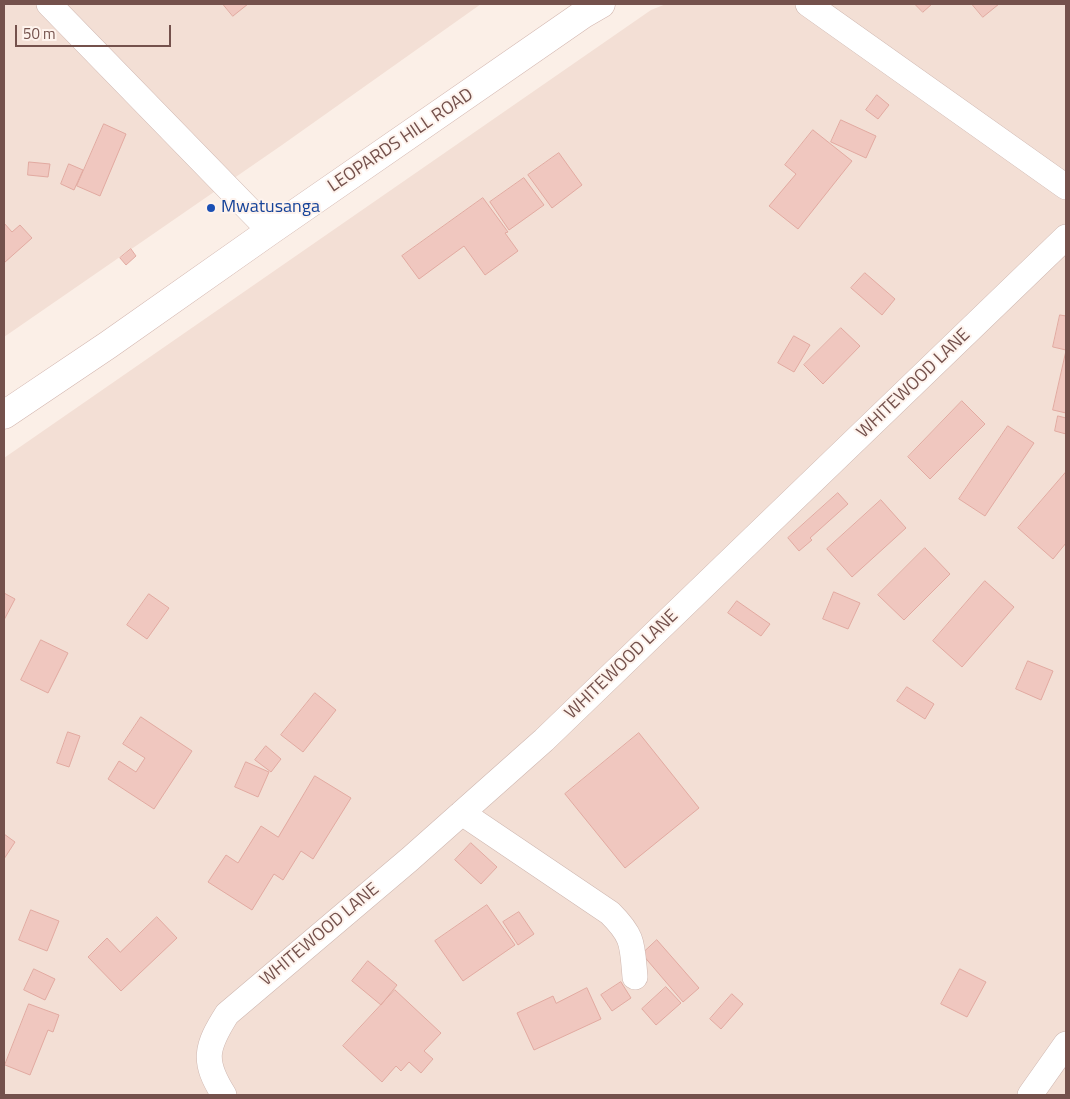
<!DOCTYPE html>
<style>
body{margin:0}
#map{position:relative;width:1070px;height:1099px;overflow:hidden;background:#fbefe7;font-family:"Titillium Web",sans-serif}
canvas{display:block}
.frame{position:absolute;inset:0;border:5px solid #74514c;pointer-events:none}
.scale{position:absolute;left:15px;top:25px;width:156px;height:22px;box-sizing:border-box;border:2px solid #74514c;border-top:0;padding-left:6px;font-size:15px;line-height:18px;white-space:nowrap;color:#74514c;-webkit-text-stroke:4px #fef3ed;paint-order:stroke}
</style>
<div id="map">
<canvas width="1070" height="1099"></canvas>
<div class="frame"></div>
<div class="scale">50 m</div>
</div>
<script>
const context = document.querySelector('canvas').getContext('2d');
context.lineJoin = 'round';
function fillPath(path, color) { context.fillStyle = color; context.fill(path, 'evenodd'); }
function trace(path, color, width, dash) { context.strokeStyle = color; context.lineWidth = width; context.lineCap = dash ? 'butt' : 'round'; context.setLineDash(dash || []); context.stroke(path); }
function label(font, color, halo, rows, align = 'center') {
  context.font = font + ' "Titillium Web",sans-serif'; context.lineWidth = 4; context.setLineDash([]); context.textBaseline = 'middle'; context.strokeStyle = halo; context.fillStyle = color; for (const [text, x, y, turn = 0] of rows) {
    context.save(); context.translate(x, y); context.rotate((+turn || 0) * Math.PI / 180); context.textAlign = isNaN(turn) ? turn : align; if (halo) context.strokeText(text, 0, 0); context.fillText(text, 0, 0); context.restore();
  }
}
fillPath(new Path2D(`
 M 4,4 L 481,4 L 282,145 L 4,337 Z
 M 666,4 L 1066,4 L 1066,1095 L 4,1095 L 4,458 L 651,10 Z`), '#f3dfd5');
const building = new Path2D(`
 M 223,4 L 248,4 L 233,16 Z
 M 915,4 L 932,4 L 923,12 Z
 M 972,4 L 999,4 L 983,17 Z
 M 877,95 L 889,105 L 878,119 L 866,110 Z
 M 841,120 L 876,136 L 866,158 L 831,142 Z
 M 104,124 L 126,134 L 100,196 L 77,186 Z
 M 813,130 L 852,161 L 798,229 L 769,206 L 796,174 L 785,165 Z
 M 559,153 L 582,185 L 552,208 L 528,175 Z
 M 29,162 L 50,164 L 48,177 L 28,175 Z
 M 69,164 L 83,170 L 74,190 L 61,184 Z
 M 524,178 L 544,205 L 509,230 L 490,202 Z
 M 483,198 L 508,232 L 505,233 L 518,251 L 485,275 L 464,246 L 419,279 L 402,256 Z
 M 4,223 L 12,232 L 20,225 L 32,238 L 4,263 Z
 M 131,249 L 136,256 L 126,265 L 120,258 Z
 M 865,273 L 895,299 L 882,315 L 851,288 Z
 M 1060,315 L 1066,316 L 1066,350 L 1053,347 Z
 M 841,328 L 860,346 L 823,384 L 804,365 Z
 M 794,336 L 810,345 L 794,372 L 778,363 Z
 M 1066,351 L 1066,413 L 1053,410 Z
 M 962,401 L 985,424 L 930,479 L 908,457 Z
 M 1058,416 L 1066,418 L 1066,434 L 1055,431 Z
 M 1008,426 L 1034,443 L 985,516 L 959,499 Z
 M 1066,472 L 1066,543 L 1053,559 L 1018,528 Z
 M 838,493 L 848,504 L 810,538 L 812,540 L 799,551 L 788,538 Z
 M 881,500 L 906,528 L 852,577 L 827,549 Z
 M 925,548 L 950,574 L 904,620 L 878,595 Z
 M 985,581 L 1014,607 L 962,667 L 933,641 Z
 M 834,592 L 860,603 L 848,629 L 823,619 Z
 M 4,593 L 15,599 L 4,620 Z
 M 149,594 L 169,608 L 147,639 L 127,625 Z
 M 737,601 L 770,624 L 761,636 L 728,613 Z
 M 41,640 L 68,653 L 48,693 L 21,680 Z
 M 1028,661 L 1053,671 L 1041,700 L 1016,689 Z
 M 907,687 L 934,704 L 925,719 L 897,701 Z
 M 315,693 L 336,710 L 303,752 L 281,735 Z
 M 141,717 L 192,751 L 154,809 L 108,779 L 119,761 L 136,772 L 145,758 L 123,744 Z
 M 68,732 L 80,736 L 69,767 L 57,763 Z
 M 639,733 L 699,808 L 625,868 L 565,794 Z
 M 266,746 L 281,759 L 271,772 L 255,760 Z
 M 246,762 L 269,772 L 258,797 L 235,787 Z
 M 315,776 L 351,798 L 313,859 L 301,851 L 283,880 L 274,874 L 252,910 L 208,882 L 226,855 L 238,863 L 261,826 L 278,837 Z
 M 4,834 L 15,842 L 4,859 Z
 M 471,843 L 497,867 L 481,884 L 455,860 Z
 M 487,905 L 515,945 L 463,981 L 435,941 Z
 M 31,910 L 59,921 L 47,951 L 19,940 Z
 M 519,912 L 534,934 L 518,945 L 503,922 Z
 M 157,917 L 177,938 L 121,991 L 88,957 L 107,938 L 120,952 Z
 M 657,940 L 699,988 L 683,1002 L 642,954 Z
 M 368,961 L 397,985 L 381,1005 L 352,981 Z
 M 34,969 L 55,979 L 45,1000 L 24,990 Z
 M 960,969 L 986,982 L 967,1017 L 941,1004 Z
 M 621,982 L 631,998 L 612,1011 L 601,995 Z
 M 666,987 L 681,1003 L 656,1025 L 642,1009 Z
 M 587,988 L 601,1019 L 534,1050 L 517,1013 L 553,996 L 556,1003 Z
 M 395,990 L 441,1033 L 424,1051 L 433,1059 L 421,1073 L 409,1062 L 401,1071 L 396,1066 L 382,1082 L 343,1046 Z
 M 732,994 L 743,1004 L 721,1029 L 710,1019 Z
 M 29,1004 L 59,1015 L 53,1032 L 48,1030 L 30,1075 L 5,1065 Z`);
fillPath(building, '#f0c7bf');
trace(building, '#e2aaa1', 1);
const minor = new Path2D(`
 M 49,4 L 270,231
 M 808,4 L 1066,187
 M 462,813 L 610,913 C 634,937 632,944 635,977
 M 224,1095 C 202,1061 206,1047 227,1014 L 410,859 L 544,740 L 1066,237
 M 1030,1095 L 1066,1044`);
const secondary = new Path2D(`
 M 4,415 L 108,345 L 270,231 L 582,15 L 601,4`);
trace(minor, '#cfb7b0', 26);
trace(secondary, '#d2b5ae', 29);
trace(minor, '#fff', 25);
trace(secondary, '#fff', 28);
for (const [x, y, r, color] of [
 [211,208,5,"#1a4fb4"]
]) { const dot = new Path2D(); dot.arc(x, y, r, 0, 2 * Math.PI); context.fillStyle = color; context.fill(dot); trace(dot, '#fef3ed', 2); }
label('18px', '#74514c', '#fef3ed', [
 ["LEOPARDS HILL ROAD",401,141,-34],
 ["WHITEWOOD LANE",914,384,-44],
 ["WHITEWOOD LANE",622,665,-44],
 ["WHITEWOOD LANE",320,935,-40]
]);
label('18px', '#164399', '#fef3ed', [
 ["Mwatusanga",221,208]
], 'left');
</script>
